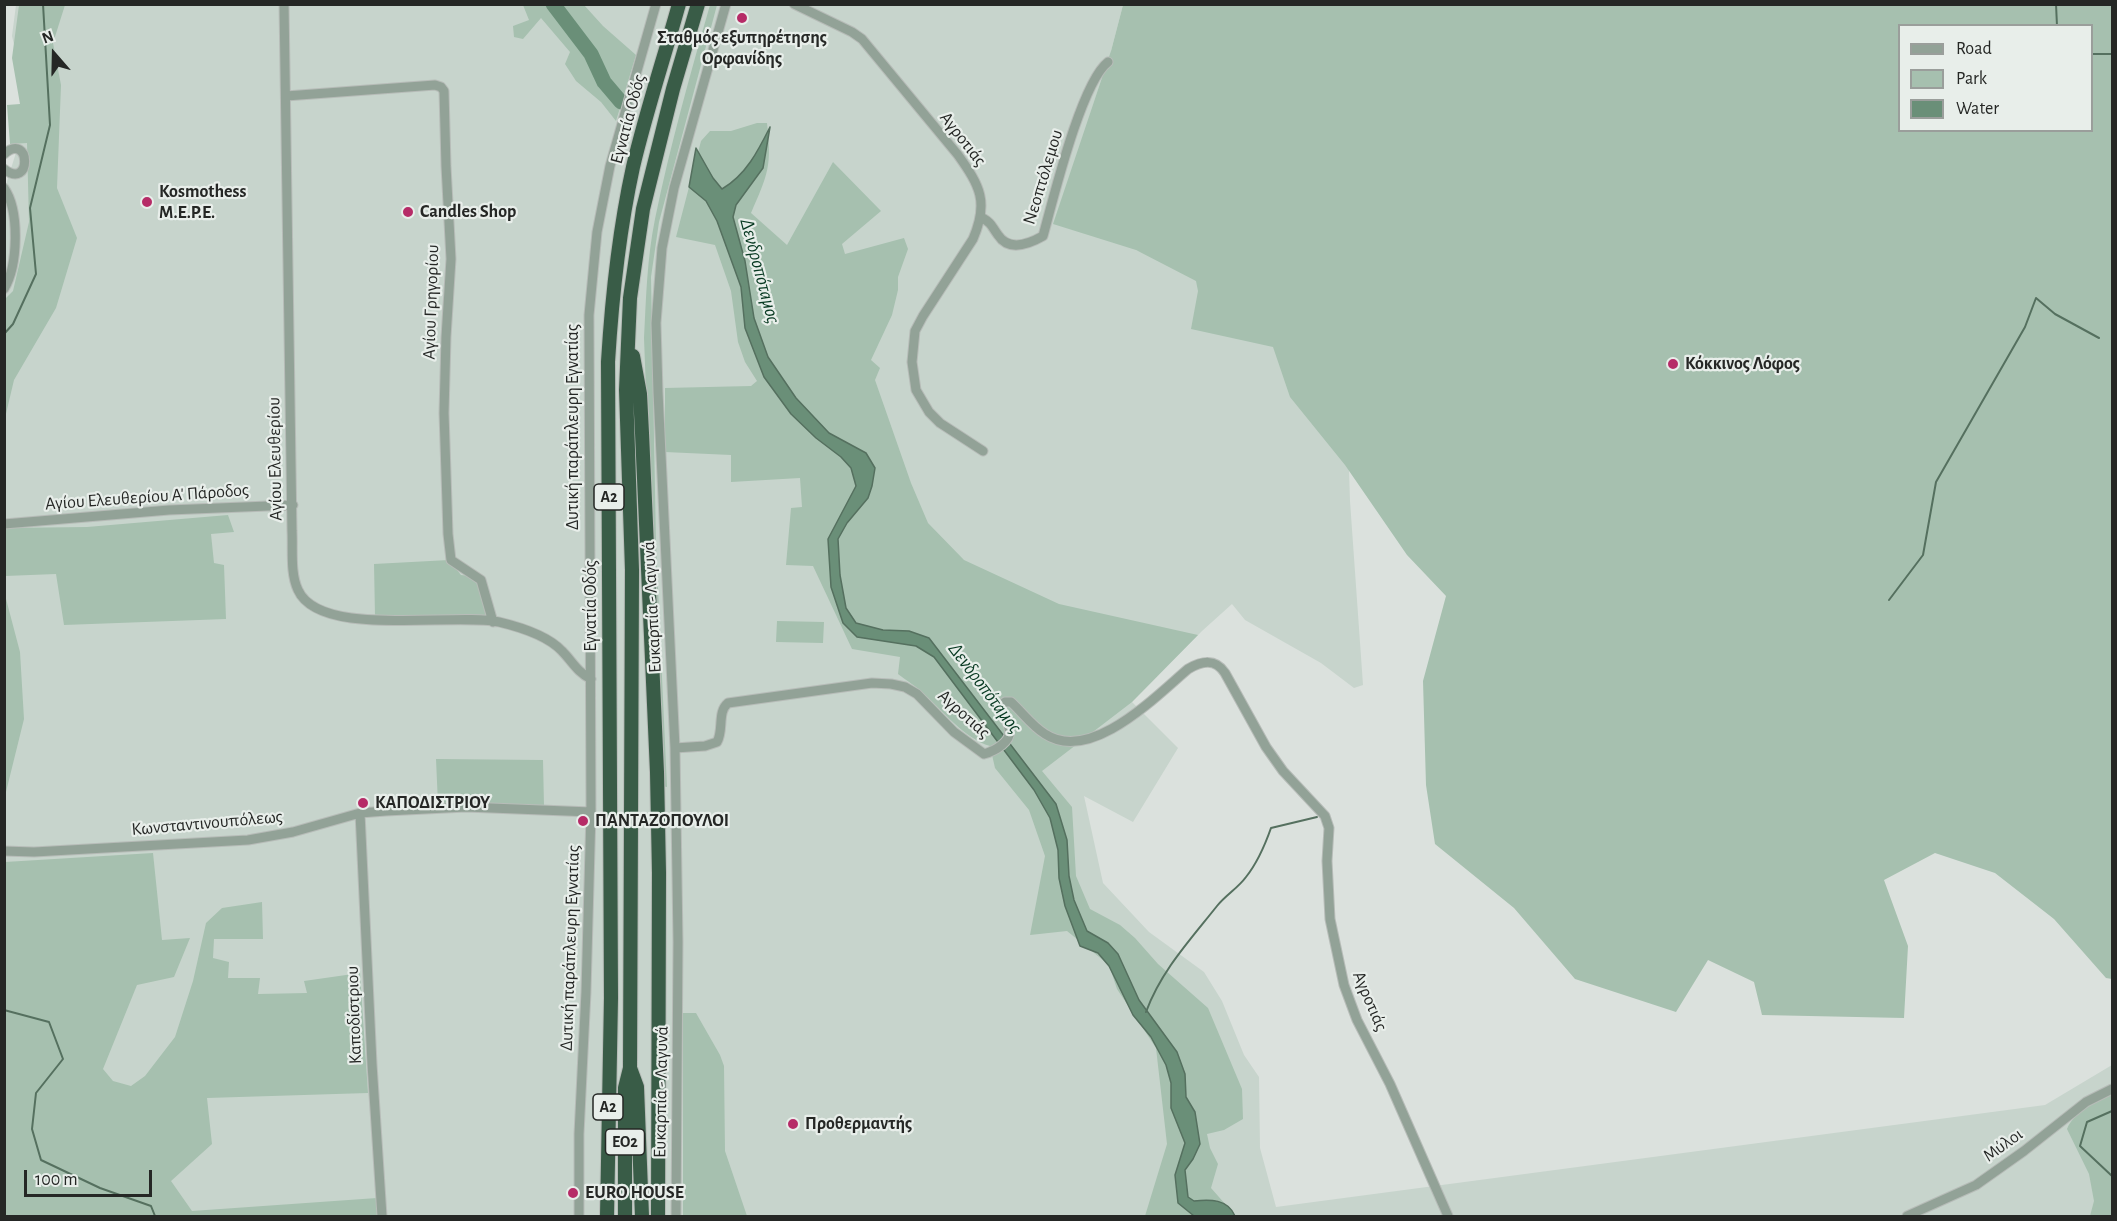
<!DOCTYPE html>
<meta charset="utf-8">
<style>
body{margin:0}
#map{position:relative;width:2117px;height:1221px;overflow:hidden;background:#dbe1dd;font-family:"Alegreya Sans",sans-serif}
canvas{display:block}
.frame{position:absolute;inset:0;border:6px solid #252725;pointer-events:none}
.legend{position:absolute;left:1898px;top:24px;width:195px;height:108px;box-sizing:border-box;background:#e8eeea;border:2px solid #9a9e9b;margin:0;padding:8px 10px;list-style:none;font-size:18px;color:#252725}
.legend li{display:flex;align-items:center;gap:12px;height:30px}
.legend b{width:30px;border:2px solid #9a9e9b}
.north{position:absolute;left:24px;top:24px;width:60px;height:60px;-webkit-text-stroke:4px #e8eeea;paint-order:stroke;rotate:340deg;font-size:16px;font-weight:700;line-height:24px;text-align:center;color:#252725}
.north::after{content:'';display:block;margin:auto;width:21px;height:27px;background:#252725;clip-path:polygon(50% 0,100% 100%,50% 72%,0 100%)}
.scale{position:absolute;left:24px;top:1170px;width:128px;height:27px;box-sizing:border-box;border:3px solid #252725;border-top:0;padding-left:8px;font-size:18px;line-height:21px;white-space:nowrap;color:#252725;-webkit-text-stroke:4px #e8eeea;paint-order:stroke}
</style>
<div id="map">
<canvas width="2117" height="1221"></canvas>
<div class="frame"></div>
<ul class="legend">
<li><b style="height:8px;background:#92a297"></b>Road</li>
<li><b style="height:16px;background:#a6c0af"></b>Park</li>
<li><b style="height:16px;background:#6a8f78"></b>Water</li>
</ul>
<div class="north">N</div>
<div class="scale">100 m</div>
</div>
<script>
const context = document.querySelector('canvas').getContext('2d');
context.lineJoin = 'round';
function fillPath(path, color) { context.fillStyle = color; context.fill(path, 'evenodd'); }
function trace(path, color, width, dash) { context.strokeStyle = color; context.lineWidth = width; context.lineCap = dash ? 'butt' : 'round'; context.setLineDash(dash || []); context.stroke(path); }
function label(font, color, halo, rows, align = 'center') {
  context.font = font + ' "Alegreya Sans",sans-serif'; context.lineWidth = 4.5; context.setLineDash([]); context.textBaseline = 'middle'; context.strokeStyle = halo; context.fillStyle = color; for (const [text, x, y, turn = 0] of rows) {
    context.save(); context.translate(x, y); context.rotate((+turn || 0) * Math.PI / 180); context.textAlign = isNaN(turn) ? turn : align; if (halo) context.strokeText(text, 0, 0); context.fillText(text, 0, 0); context.restore();
  }
}
fillPath(new Path2D(`
 M 16,5 L 1123,5 L 1111,51 L 1136,250 L 1213,279 L 1347,408 L 1350,501 L 1363,685 L 1354,688 L 1321,663 L 1245,620 L 1232,604 L 1202,631 L 1132,702 L 1178,748 L 1133,822 L 1084,796 L 1103,883 L 1149,932 L 1204,972 L 1222,1001 L 1244,1055 L 1259,1077 L 1260,1148 L 1276,1207 L 2045,1105 L 2112,1065 L 2112,1216 L 5,1216 L 4,191 L 29,111 L 12,36 Z`), '#c7d4cc');
fillPath(new Path2D(`
 M 19,5 L 65,5 L 53,43 L 61,85 L 57,188 L 77,238 L 56,308 L 14,380 L 5,418 L 5,299 L 13,291 L 29,222 L 27,143 L 10,144 L 7,105 L 20,104 L 12,58 Z
 M 523,5 L 584,5 L 603,26 L 636,55 L 616,121 L 601,102 L 576,81 L 565,64 L 570,52 L 541,18 L 523,39 L 514,37 L 513,26 L 529,20 Z
 M 710,5 L 717,5 L 659,222 L 651,277 L 656,544 L 667,787 L 661,786 L 644,338 C 646,298 647,258 655,219 C 670,146 690,75 710,5 Z
 M 1123,5 L 2112,5 L 2112,979 L 2106,978 L 2054,919 L 1995,873 L 1935,853 L 1884,880 L 1908,946 L 1904,1018 L 1762,1015 L 1754,982 L 1708,960 L 1676,1012 L 1575,979 L 1514,908 L 1435,844 L 1426,785 L 1423,681 L 1446,596 L 1407,555 L 1345,465 L 1290,397 L 1273,347 L 1191,329 L 1198,291 L 1196,281 L 1136,250 L 1053,224 L 1111,51 ZM 1900,26 L 2092,26 L 2092,130 L 1900,130 Z
 M 757,123 L 767,123 C 772,166 768,174 751,213 L 787,245 L 833,162 L 881,211 L 842,244 L 845,254 L 904,238 L 908,249 L 898,277 L 898,290 L 892,315 L 871,360 L 880,368 L 875,380 L 911,483 L 928,523 L 964,560 L 1059,604 L 1198,635 L 1132,702 L 1042,771 L 1072,807 L 1076,876 L 1090,909 L 1120,925 L 1135,938 L 1158,964 L 1208,1008 L 1242,1089 L 1243,1119 L 1224,1130 L 1207,1134 L 1210,1148 L 1218,1164 L 1211,1188 L 1226,1205 L 1232,1216 L 1145,1216 L 1167,1144 L 1156,1048 L 1117,989 L 1109,965 L 1067,931 L 1030,935 L 1045,856 L 1029,810 L 995,768 L 990,746 C 965,739 943,711 924,694 C 916,686 907,681 898,674 L 900,657 L 852,649 L 813,566 L 786,565 L 791,508 L 802,507 L 800,478 L 731,482 L 731,455 L 665,452 L 665,388 L 751,386 L 757,381 L 745,362 L 738,342 L 731,291 L 715,245 L 676,237 L 701,141 L 710,131 L 731,131 Z
 M 228,515 L 234,532 L 211,534 L 214,563 L 224,565 L 226,619 L 64,625 L 56,574 L 5,576 L 4,528 L 87,527 Z
 M 449,560 L 461,575 L 478,577 L 487,596 L 485,618 L 375,616 L 374,564 Z
 M 5,595 L 20,652 L 24,719 L 5,796 Z
 M 777,621 L 824,622 L 823,643 L 776,642 Z
 M 436,759 L 543,760 L 544,806 L 438,804 Z
 M 153,853 L 162,940 L 190,938 L 174,977 L 137,985 L 103,1069 L 113,1081 L 131,1086 L 145,1076 L 175,1037 L 193,981 L 206,923 L 222,908 L 262,902 L 263,939 L 214,939 L 213,958 L 229,962 L 228,978 L 260,978 L 258,994 L 307,993 L 304,981 L 360,973 L 368,1093 L 207,1098 L 212,1144 L 171,1181 L 192,1211 L 377,1198 L 377,1216 L 4,1216 L 5,862 Z
 M 683,1013 L 696,1013 L 720,1055 L 724,1066 L 725,1151 L 747,1216 L 683,1216 Z
 M 2112,1093 L 2112,1216 L 2090,1216 L 2094,1201 L 2089,1174 L 2067,1129 C 2074,1112 2097,1100 2112,1093 Z`), '#a6c0af');
const water = new Path2D(`
 M 770,127 L 763,168 L 736,205 L 733,217 L 745,261 L 754,318 L 768,357 L 796,398 L 829,433 L 866,453 L 875,468 L 872,486 L 868,498 L 847,523 L 838,539 L 840,575 L 846,608 L 856,623 L 883,630 L 909,631 L 929,638 L 1056,804 L 1067,840 L 1069,876 L 1074,900 L 1087,931 L 1108,943 L 1118,954 L 1139,1000 L 1177,1052 L 1185,1074 L 1186,1097 L 1195,1112 L 1200,1144 L 1193,1159 L 1185,1170 L 1188,1197 L 1194,1201 C 1210,1199 1228,1199 1235,1216 L 1194,1216 L 1178,1203 L 1175,1175 L 1185,1143 L 1171,1108 L 1171,1083 L 1166,1065 L 1151,1037 L 1133,1015 L 1109,966 L 1098,953 L 1080,946 L 1065,906 L 1059,878 L 1058,850 L 1050,818 L 1034,790 L 934,657 L 916,646 L 857,637 L 843,623 L 831,587 L 828,539 L 856,486 L 851,468 L 841,457 L 816,438 L 791,414 L 764,377 L 745,328 L 741,287 L 717,221 L 706,201 L 689,187 L 696,148 L 713,178 L 722,189 C 746,175 758,151 770,127 Z`);
fillPath(water, '#6a8f78');
trace(water, '#55705f', 1.5);
trace(new Path2D(`
 M 2056,4 L 2057,26
 M 2092,54 L 2112,54
 M 4,334 L 13,324 L 36,274 L 30,208 L 50,125 L 43,4
 M 1889,600 L 1923,555 L 1936,482 L 2025,327 L 2036,298 L 2055,314 L 2099,338
 M 4,1010 L 49,1022 L 63,1059 L 36,1093 L 32,1129 L 41,1160 L 100,1188 L 151,1206 L 155,1216
 M 1146,1012 C 1161,971 1190,940 1217,906 C 1226,895 1238,888 1246,877 C 1258,862 1265,845 1271,828 L 1317,817
 M 2112,1111 L 2087,1122 L 2080,1146 L 2112,1176`), '#55705f', 2);
trace(new Path2D(`
 M 553,4 L 591,54 L 604,82 L 621,102`), '#6a8f78', 15);
const minor = new Path2D(`
 M 284,4 L 292,531 C 293,550 290,573 298,590 C 320,639 454,612 499,622 C 520,627 547,635 562,651 C 572,661 577,672 591,679
 M 794,4 L 852,32 L 862,39 L 958,155 C 980,186 989,202 973,239 L 923,316 L 915,331 L 912,362 L 916,390 L 929,412 L 940,423 L 983,451
 M 286,96 L 435,85 L 441,87 L 444,91 L 446,166 L 451,259 L 446,337 L 444,413 L 448,534 L 451,560 L 481,580 L 493,622
 M 4,154 C 31,131 32,191 4,169
 M 4,188 C 20,211 18,266 4,289
 M 981,217 C 993,224 991,226 998,235 C 1009,252 1029,244 1043,236 C 1053,200 1081,83 1108,62
 M 4,524 L 169,510 L 293,505
 M 675,748 L 705,746 L 717,742 C 724,730 717,712 728,703 L 872,683 L 891,684 L 905,687 L 917,694 L 954,732 L 984,754 C 995,751 1013,741 1009,728 C 1007,719 1000,714 1001,705 L 1005,702 L 1011,702 C 1022,712 1032,726 1045,734 C 1091,764 1156,696 1188,669 C 1202,661 1215,658 1225,673 L 1266,747 L 1283,771 L 1325,816 L 1329,828 L 1327,861 L 1330,919 L 1344,985 L 1357,1020 L 1390,1084 L 1448,1216
 M 360,813 L 372,1064 L 382,1216
 M 4,851 L 34,852 L 248,840 L 293,832 L 360,813 L 386,811 L 466,807 L 591,812
 M 579,1216 L 579,1134 L 586,992 L 591,812 L 589,315 L 597,232 L 610,166 L 656,4
 M 676,1216 L 678,942 L 675,748 L 658,392 L 656,323 L 662,248 L 674,188 L 726,4
 M 1907,1216 L 1976,1185 L 2024,1151 L 2086,1102 L 2112,1089`);
const highway = new Path2D(`
 M 633,356 L 640,394 L 642,433 L 657,772 L 659,873 L 658,1216
 M 630,1068 L 637,1087 L 642,1216
 M 607,1216 L 611,998 L 608,362 C 612,296 619,231 633,167 C 646,112 664,58 679,4
 M 625,1216 L 625,1088 L 630,1068 L 632,570 L 626,390 L 630,298 L 643,209 L 673,89 L 698,4`);
trace(minor, '#b7bcb8', 11);
trace(highway, '#b7bcb8', 16);
trace(minor, '#92a297', 9);
trace(highway, '#395c47', 14);
for (const [x, y, r, color] of [
 [742,18,6,"#b62b67"],
 [147,202,6,"#b62b67"],
 [408,212,6,"#b62b67"],
 [1673,364,6,"#b62b67"],
 [363,803,6,"#b62b67"],
 [583,821,6,"#b62b67"],
 [793,1124,6,"#b62b67"],
 [573,1193,6,"#b62b67"]
]) { const dot = new Path2D(); dot.arc(x, y, r, 0, 2 * Math.PI); context.fillStyle = color; context.fill(dot); trace(dot, '#e8eeea', 2); }
for (const [x, y, w] of [
 [609,497,30],
 [608,1107,30],
 [625,1142,39]
]) { const box = new Path2D(); box.roundRect(x - w / 2, y - 13, w, 26, 4.5); context.fillStyle = '#e8eeea'; context.fill(box); trace(box, '#252725', 1.5); }
label('bold 16px', '#252725', null, [
 ["Α2",609,497],
 ["Α2",608,1107],
 ["ΕΟ2",625,1142]
]);
label('bold 18px', '#252725', '#e8eeea', [
 ["Σταθμός εξυπηρέτησης",742,38,"center"],
 ["Ορφανίδης",742,59,"center"],
 ["Kosmothess",159,192],
 ["M.E.P.E.",159,213],
 ["Candles Shop",420,212],
 ["Κόκκινος Λόφος",1685,364],
 ["ΚΑΠΟΔΙΣΤΡΙΟΥ",375,803],
 ["ΠΑΝΤΑΖΟΠΟΥΛΟΙ",595,821],
 ["Προθερμαντής",805,1124],
 ["EURO HOUSE",585,1193]
], 'left');
label('18px', '#252725', '#e8eeea', [
 ["Εγνατία Οδός",628,119,-75],
 ["Αγροτιάς",963,139,52],
 ["Νεοπτόλεμου",1043,177,-73],
 ["Αγίου Γρηγορίου",431,302,-88],
 ["Δυτική παράπλευρη Εγνατίας",573,427,-90],
 ["Αγίου Ελευθερίου",275,459,-91],
 ["Αγίου Ελευθερίου Α' Πάροδος",147,497,-4],
 ["Εγνατία Οδός",591,606,-90],
 ["Ευκαρπία - Λαγυνά",652,607,-93],
 ["Αγροτιάς",964,714,42],
 ["Κωνσταντινουπόλεως",207,823,-5],
 ["Δυτική παράπλευρη Εγνατίας",570,948,-88],
 ["Αγροτιάς",1370,1001,67],
 ["Καποδίστριου",354,1015,-92],
 ["Ευκαρπία - Λαγυνά",661,1092,-89],
 ["Μύλοι",2003,1145,-36]
]);
label('italic 20px', '#073921', '#e8eeea', [
 ["Δενδροπόταμος",760,271,75],
 ["Δενδροπόταμος",985,688,53]
]);
</script>
